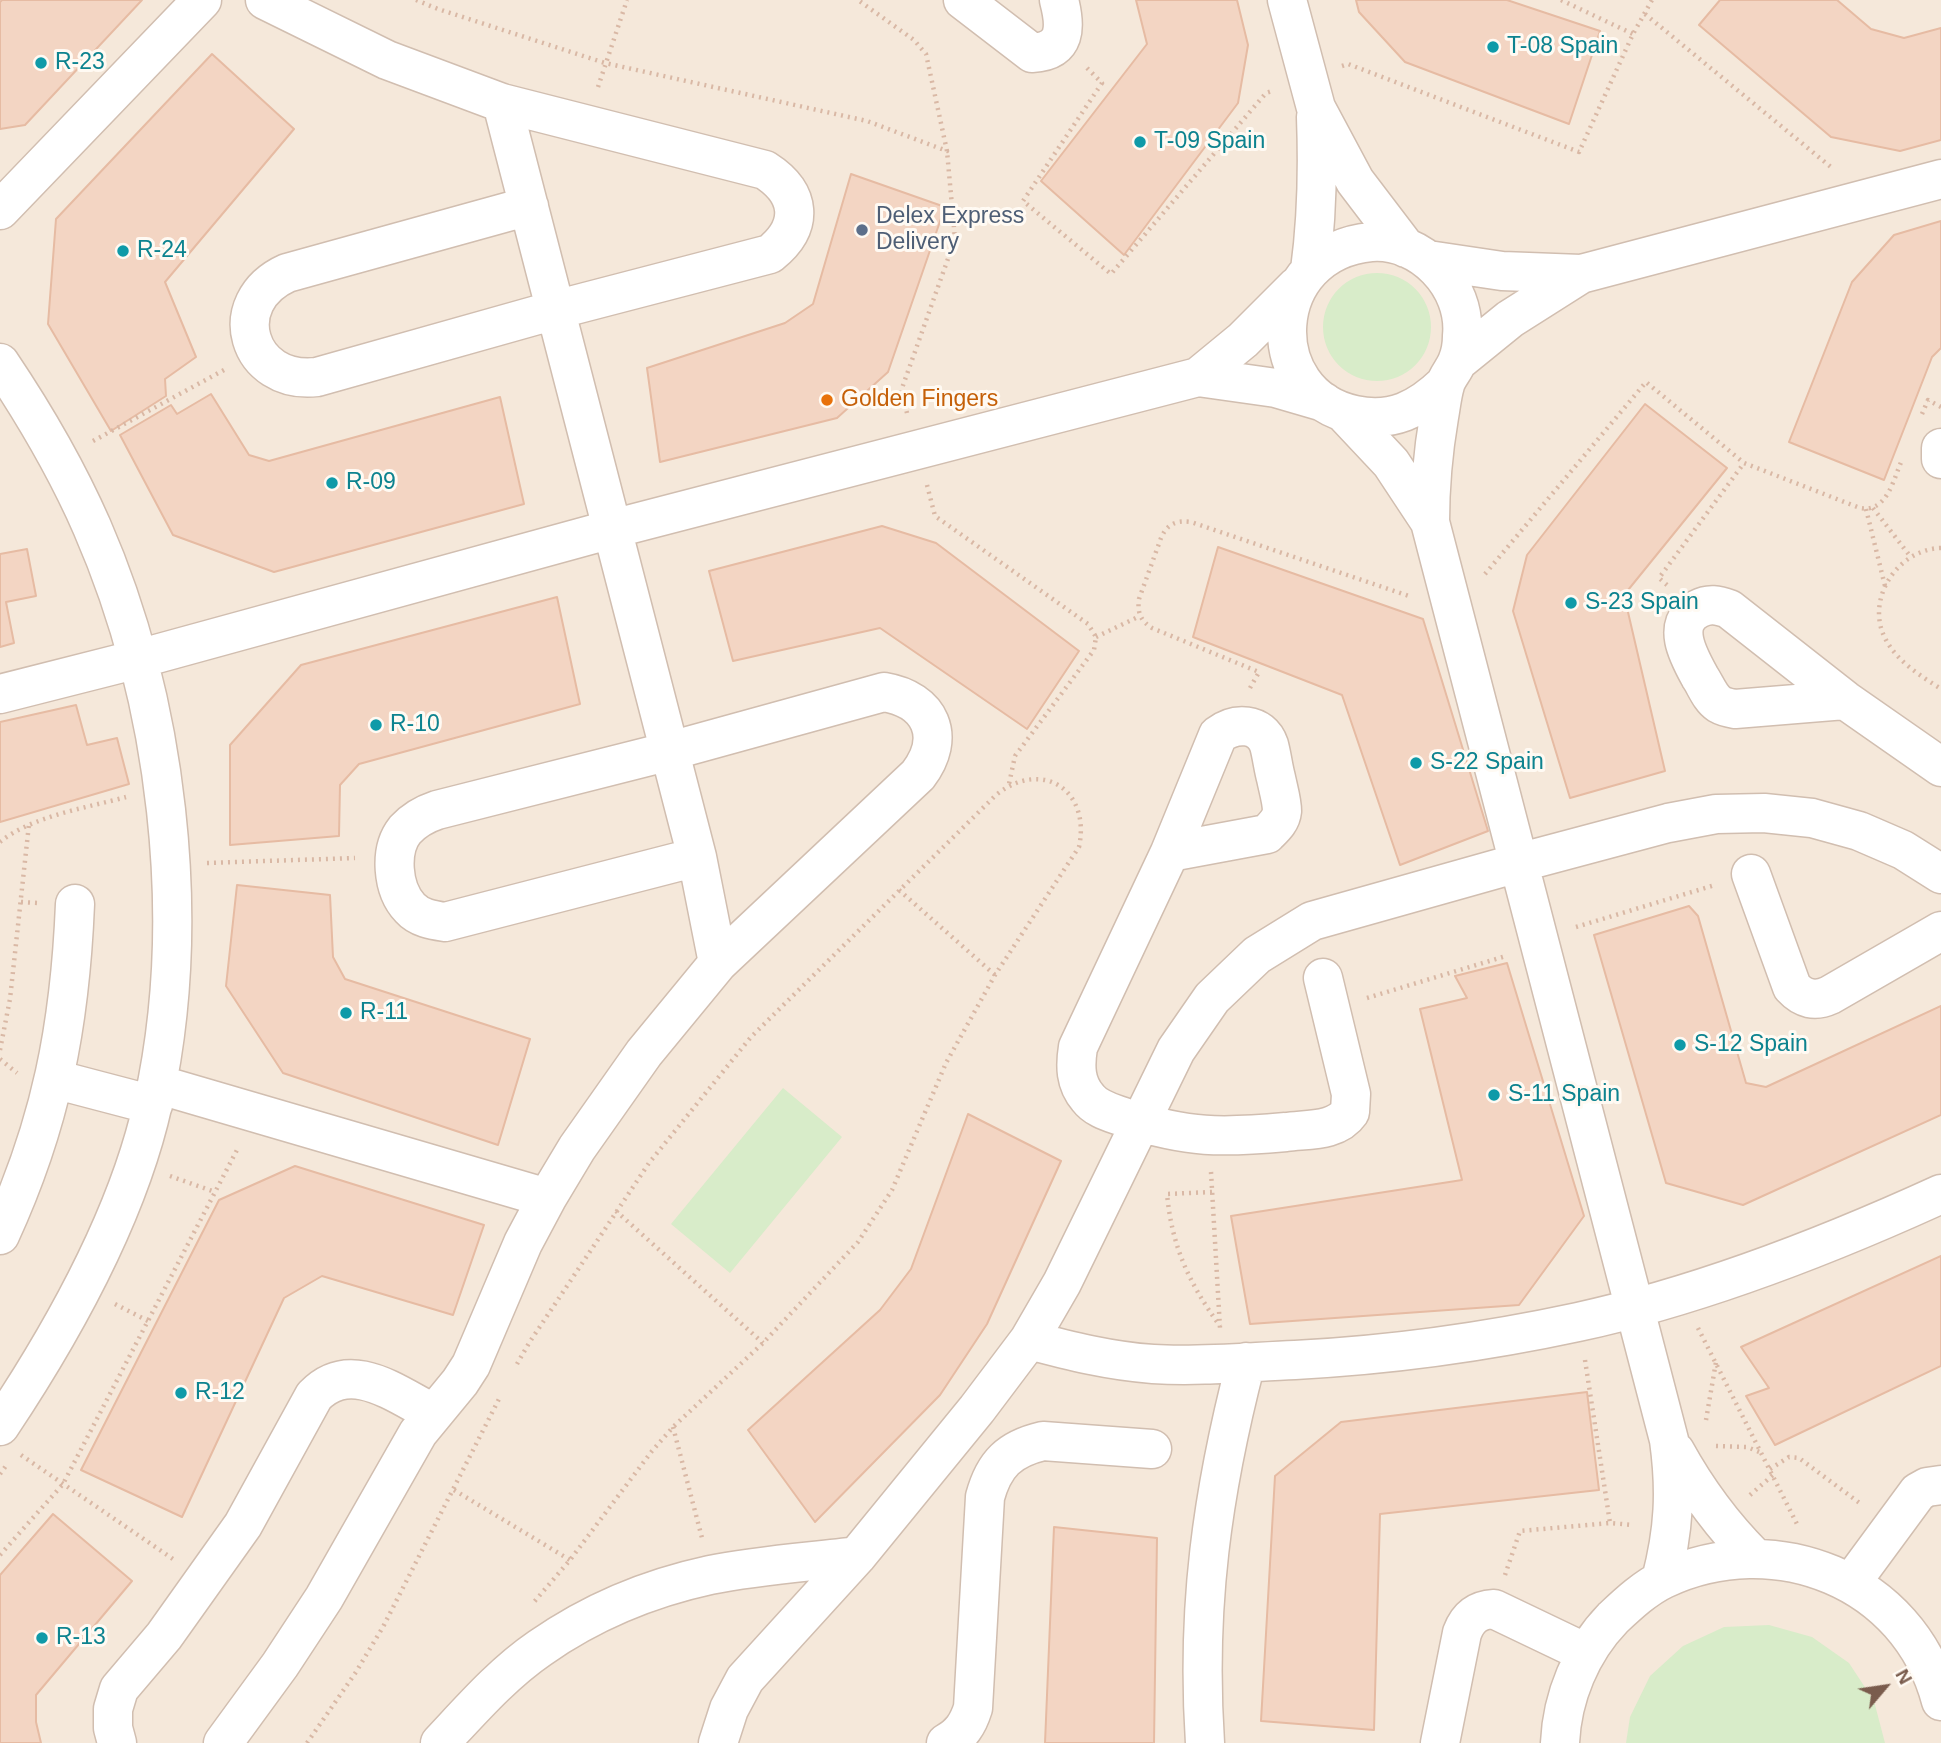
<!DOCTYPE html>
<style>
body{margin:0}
#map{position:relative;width:1941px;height:1743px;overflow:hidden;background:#fdf6ec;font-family:Arial,sans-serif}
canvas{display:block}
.north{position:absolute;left:1850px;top:1652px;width:70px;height:70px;-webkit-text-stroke:5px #fffaf3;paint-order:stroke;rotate:61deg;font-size:19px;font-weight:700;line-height:28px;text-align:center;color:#7a5c4d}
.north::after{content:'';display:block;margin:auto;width:24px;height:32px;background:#7a5c4d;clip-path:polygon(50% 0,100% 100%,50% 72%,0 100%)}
</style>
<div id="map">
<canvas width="1941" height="1743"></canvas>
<div class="north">N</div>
</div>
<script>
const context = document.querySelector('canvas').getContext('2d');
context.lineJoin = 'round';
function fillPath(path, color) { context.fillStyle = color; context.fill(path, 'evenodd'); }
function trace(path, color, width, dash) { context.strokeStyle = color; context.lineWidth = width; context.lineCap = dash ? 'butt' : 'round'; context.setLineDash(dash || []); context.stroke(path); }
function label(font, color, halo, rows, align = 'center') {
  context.font = font + ' Arial,sans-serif'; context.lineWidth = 6; context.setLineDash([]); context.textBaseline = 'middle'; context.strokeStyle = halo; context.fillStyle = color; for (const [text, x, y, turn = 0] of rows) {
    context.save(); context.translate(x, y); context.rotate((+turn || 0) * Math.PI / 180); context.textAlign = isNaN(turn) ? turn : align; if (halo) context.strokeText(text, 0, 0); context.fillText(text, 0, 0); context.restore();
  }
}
fillPath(new Path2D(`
 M 0,0 L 1941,0 L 1941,1743 L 0,1743 Z`), '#f5e8da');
fillPath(new Path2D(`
 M1323 327a54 54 0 1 1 108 0a54 54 0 1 1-108 0Z
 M 783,1088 L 842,1137 L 730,1273 L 671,1224 Z
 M 1769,1625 L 1812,1637 L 1849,1663 L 1874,1701 L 1885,1743 L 1626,1743 L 1630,1717 L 1650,1676 L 1683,1646 L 1724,1627 Z`), '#d8ecc9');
const building = new Path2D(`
 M 2,0 L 142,0 L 25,125 L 0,129 L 0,2 Z
 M 1136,0 L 1237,0 L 1248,45 L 1238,103 L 1124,255 L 1041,181 L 1147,44 Z
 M 1356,0 L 1507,0 L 1600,31 L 1569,124 L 1405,62 L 1359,12 Z
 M 1720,0 L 1837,0 L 1871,29 L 1904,38 L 1941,28 L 1941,140 L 1900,151 L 1831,137 L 1699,25 Z
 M 212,54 L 294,129 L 165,282 L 196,357 L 165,379 L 166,396 L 111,431 L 48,324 L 56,219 Z
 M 851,174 L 945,207 L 888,372 L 837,418 L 660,462 L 647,368 L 785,323 L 813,304 Z
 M 1941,221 L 1941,348 L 1932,357 L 1884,480 L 1789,442 L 1852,282 L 1894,235 Z
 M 211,394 L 249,455 L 269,461 L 500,397 L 524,504 L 274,572 L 173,535 L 120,435 L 171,405 L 177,414 Z
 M 1645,404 L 1727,468 L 1624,595 L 1665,771 L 1570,798 L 1513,611 L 1527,555 Z
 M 882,526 L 936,543 L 1079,651 L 1027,729 L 880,628 L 733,661 L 709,571 Z
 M 1218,547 L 1423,619 L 1488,831 L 1400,865 L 1342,695 L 1193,637 Z
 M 27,549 L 36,596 L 6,602 L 14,643 L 0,647 L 0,554 Z
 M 557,597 L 580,704 L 359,764 L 340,785 L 339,836 L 230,845 L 230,745 L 301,665 Z
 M 76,705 L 87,745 L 117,738 L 129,784 L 0,822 L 0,722 Z
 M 237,885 L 330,895 L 333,957 L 345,979 L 530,1039 L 498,1145 L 283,1073 L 226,986 Z
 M 1689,906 L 1698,916 L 1746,1083 L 1766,1087 L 1941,1006 L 1941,1115 L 1743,1205 L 1666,1183 L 1594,935 Z
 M 1507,963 L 1584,1216 L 1519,1305 L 1250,1324 L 1231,1216 L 1462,1180 L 1420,1009 L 1467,998 L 1455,976 Z
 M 968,1114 L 1061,1161 L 987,1324 L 940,1395 L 815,1522 L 748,1430 L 880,1310 L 911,1269 Z
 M 295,1166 L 484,1225 L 453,1315 L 322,1276 L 284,1298 L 182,1517 L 81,1470 L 219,1200 Z
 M 1941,1256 L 1941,1366 L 1775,1445 L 1746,1396 L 1769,1388 L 1741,1347 Z
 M 1587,1392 L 1599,1490 L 1380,1514 L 1374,1730 L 1261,1721 L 1275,1476 L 1341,1422 Z
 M 53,1514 L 132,1581 L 36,1695 L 36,1722 L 41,1743 L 0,1743 L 0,1575 Z
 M 1054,1527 L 1157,1538 L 1154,1743 L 1045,1743 Z`);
fillPath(building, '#f3d5c3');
trace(building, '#e6bba3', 2);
const street = new Path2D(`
 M 265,0 L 387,60 L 502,103 L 765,170 C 801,193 805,226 770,254 L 555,310 L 317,377 C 247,385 223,302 287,273 L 529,206
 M 963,0 L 1032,53 C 1067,51 1066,27 1059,0
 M 1287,0 L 1316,108 L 1355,181 L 1406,248
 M 502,103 L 697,857 L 718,963
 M 0,210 L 202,0
 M 1428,260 L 1502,271 L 1581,274
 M 1310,270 C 1317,219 1318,169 1316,117
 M 1457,362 L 1510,319 L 1581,274 L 1941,179
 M 0,363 C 35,415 67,470 92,527 C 167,699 194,918 153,1103 C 128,1216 64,1330 0,1426
 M 1198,377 L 1243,340 L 1297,286
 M 1445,384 C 1419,409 1392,423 1355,415 C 1259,395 1265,252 1371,242 C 1421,238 1467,286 1462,336 C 1462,344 1460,355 1457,362 C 1454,370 1447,377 1445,385 C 1442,395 1441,406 1439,417 C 1433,452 1430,487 1430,522 L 1669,1440 C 1676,1491 1674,1530 1661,1580
 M 1344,413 L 1391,463 L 1430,522
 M 1941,448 L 1941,459
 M 0,694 L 138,659 L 612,529 L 1198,377 L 1276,388 L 1324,402
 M 1845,700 L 1735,709 C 1729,708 1724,707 1719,704 C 1710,698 1706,686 1700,677 C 1689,657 1670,624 1698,609 C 1709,603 1718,605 1729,609 L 1845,700 L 1941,767
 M 1170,852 L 1267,834 C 1274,827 1281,821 1282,811 C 1282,801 1278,788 1276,778 C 1273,767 1272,756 1269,745 C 1261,722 1235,722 1218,735 L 1170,852 L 1078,1047 C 1075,1066 1075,1083 1088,1098 C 1097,1110 1113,1113 1126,1118 C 1188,1138 1221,1138 1286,1132 C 1308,1129 1336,1132 1350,1112 L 1351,1094 L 1323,978
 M 1751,874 L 1792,987 C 1803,999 1815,1002 1830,995 L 1941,931
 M 54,1079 L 153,1105
 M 157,1084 L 547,1198
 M 0,1235 C 51,1124 70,1026 75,904
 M 1029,1340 C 1070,1351 1110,1361 1153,1364 C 1200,1367 1248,1362 1295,1360 C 1390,1355 1485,1342 1578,1322 C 1702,1295 1825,1247 1941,1194
 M 1675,1451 C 1697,1491 1722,1525 1754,1557
 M 1851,1583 L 1918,1492 L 1927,1487 L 1941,1485
 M 117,1743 L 113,1728 L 113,1709 L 119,1689 L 164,1636 L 243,1525 L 314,1396 C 351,1358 395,1394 433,1413
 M 223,1743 L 280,1665 L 324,1598 L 418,1433 L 460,1382 L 471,1365 L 523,1243 L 547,1198 L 577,1148 L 644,1053 L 718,963 L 918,775 C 947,737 931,700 884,692 L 670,751 L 437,810 C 425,814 414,820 405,830 C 389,850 392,889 410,908 C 419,918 432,920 445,922 L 697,857
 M 440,1743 C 471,1710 502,1674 540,1648 C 590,1613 650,1588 710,1575 C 758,1565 809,1562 857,1556
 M 718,1743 L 729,1709 L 745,1679 L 857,1556 L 977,1409 L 1029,1340 L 1062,1283 L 1176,1050 L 1212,998 L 1257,955 L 1312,921 L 1518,863 L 1668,823 L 1716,814 L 1764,813 L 1812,818 L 1859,831 L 1903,850 L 1941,874
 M 946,1743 C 961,1735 968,1724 973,1708 L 985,1497 C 994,1464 1009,1449 1043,1441 L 1152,1449
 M 1205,1743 C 1196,1608 1212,1493 1246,1362
 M 1440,1743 L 1462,1633 C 1468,1617 1477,1610 1494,1609 L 1586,1653
 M 1560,1743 C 1562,1697 1581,1651 1613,1618 C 1628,1604 1645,1588 1664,1579 C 1774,1527 1909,1579 1941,1701`);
trace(street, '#d1beb0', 41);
trace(new Path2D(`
 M 416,0 L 438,9 L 605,63 L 867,121 L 947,151 L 926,54 L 914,40 L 858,0
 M 1561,0 L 1633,34
 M 1645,14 L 1832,168
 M 1342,66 L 1348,64 L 1579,152 L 1633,34 L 1652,0
 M 1087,68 L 1102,83 L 1023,201 L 1111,274 L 1266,93 L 1272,91
 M 598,87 L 627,0
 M 907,413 L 901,391 L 955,239 L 947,151
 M 1922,414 L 1928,400 L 1941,407
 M 93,441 L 224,370
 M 927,485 L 935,516 L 1088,624 L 1096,637 L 1094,650 L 1015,756 L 1009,784
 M 1873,508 L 1910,556
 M 1866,509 L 1885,586
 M 1941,548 C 1898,549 1865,599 1885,638 C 1896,661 1921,676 1941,689
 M 1485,574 L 1646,382 L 1744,463 L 1860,508 C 1887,513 1893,480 1902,460
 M 1667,585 L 1659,578 L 1744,463
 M 1096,637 L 1140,616
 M 1250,688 L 1259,672 L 1152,628 C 1141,621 1137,613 1139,599 L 1161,538 C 1167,524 1176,520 1191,522 L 1409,596
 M 0,842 C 32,816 86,808 126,797
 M 207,863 L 355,858
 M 899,890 L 995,975
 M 21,902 L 38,903
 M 1576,927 L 1715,885
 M 1367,998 L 1506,956
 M 0,1050 L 10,999 L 29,824
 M 0,1059 L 17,1073
 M 1211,1172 L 1220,1328
 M 170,1176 L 215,1192
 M 1212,1192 L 1167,1194 C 1172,1247 1189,1283 1220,1326
 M 616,1211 L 763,1343
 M 115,1304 L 148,1321
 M 1698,1328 L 1797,1524
 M 1585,1360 L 1610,1523
 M 517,1364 L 529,1343 L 649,1163 L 751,1037 L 996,795 C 1042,758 1091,790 1079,847 L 995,975 L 946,1063 L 892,1190 L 858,1242 L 763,1343 L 673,1427 L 652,1451 L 570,1560 L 534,1602
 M 1706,1420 L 1716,1362
 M 673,1427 L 702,1538
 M 1716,1446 L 1747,1447 L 1762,1453
 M 21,1455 L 173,1559
 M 1770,1469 L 1789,1457 L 1799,1458 L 1861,1504
 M 0,1474 L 8,1463
 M 454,1490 L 570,1560
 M 1750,1495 L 1773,1475
 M 0,1555 L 63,1484 L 238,1148
 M 1505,1575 L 1520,1531 L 1610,1523 L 1633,1525
 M 307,1743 L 356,1672 L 383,1627 L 500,1397`), '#d9b8a5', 4.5, [2, 5]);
trace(street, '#fff', 38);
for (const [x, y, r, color] of [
 [1493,47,7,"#0f9aa8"],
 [41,63,7,"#0f9aa8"],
 [1140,142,7,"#0f9aa8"],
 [862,230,7,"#5c6f8a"],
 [123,251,7,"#0f9aa8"],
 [827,400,7,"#e8710a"],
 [332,483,7,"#0f9aa8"],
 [1571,603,7,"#0f9aa8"],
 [376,725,7,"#0f9aa8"],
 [1416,763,7,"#0f9aa8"],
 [346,1013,7,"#0f9aa8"],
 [1680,1045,7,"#0f9aa8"],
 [1494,1095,7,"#0f9aa8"],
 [181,1393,7,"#0f9aa8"],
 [42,1638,7,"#0f9aa8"]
]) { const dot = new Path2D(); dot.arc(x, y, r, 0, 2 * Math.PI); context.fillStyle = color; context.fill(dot); trace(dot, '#fffaf3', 2.5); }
label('23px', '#0d838f', '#fffaf3', [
 ["T-08 Spain",1507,47],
 ["R-23",55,63],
 ["T-09 Spain",1154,142],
 ["R-24",137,251],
 ["R-09",346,483],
 ["S-23 Spain",1585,603],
 ["R-10",390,725],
 ["S-22 Spain",1430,763],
 ["R-11",360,1013],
 ["S-12 Spain",1694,1045],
 ["S-11 Spain",1508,1095],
 ["R-12",195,1393],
 ["R-13",56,1638]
], 'left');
label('23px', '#4e5e75', '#fffaf3', [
 ["Delex Express",876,217],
 ["Delivery",876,243]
], 'left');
label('23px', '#c56008', '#fffaf3', [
 ["Golden Fingers",841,400]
], 'left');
</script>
